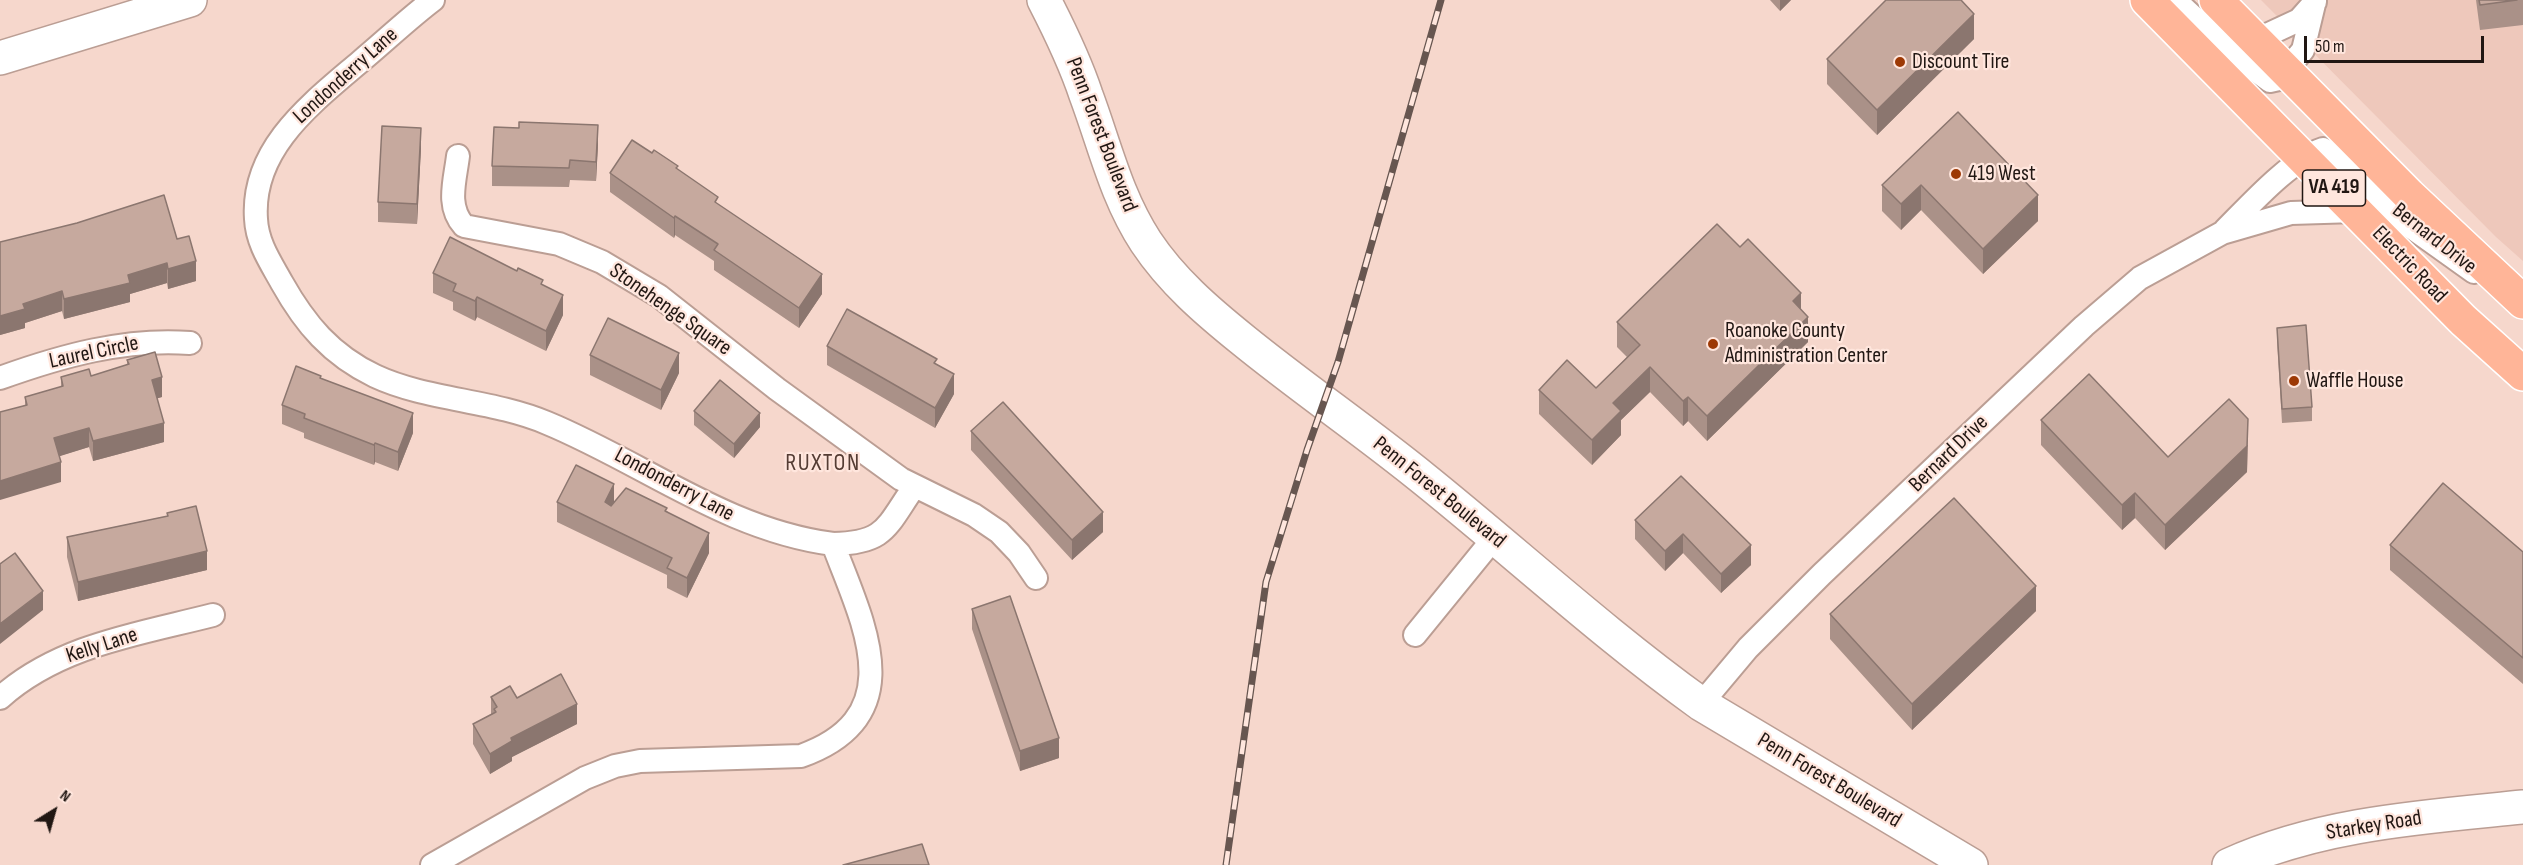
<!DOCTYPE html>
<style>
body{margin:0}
#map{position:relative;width:2523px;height:865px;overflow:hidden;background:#f6d7cc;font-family:"Sofia Sans Condensed",sans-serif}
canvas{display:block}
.north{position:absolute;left:24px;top:781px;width:60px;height:60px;-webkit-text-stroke:4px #ffe6dd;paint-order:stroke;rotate:37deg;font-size:16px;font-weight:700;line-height:24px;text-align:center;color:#211713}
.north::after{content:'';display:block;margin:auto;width:21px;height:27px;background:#211713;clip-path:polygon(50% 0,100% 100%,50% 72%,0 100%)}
.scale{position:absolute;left:2304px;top:36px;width:180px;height:27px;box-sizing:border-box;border:3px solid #211713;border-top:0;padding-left:8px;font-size:18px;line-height:21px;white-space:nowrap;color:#211713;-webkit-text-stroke:4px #ffe6dd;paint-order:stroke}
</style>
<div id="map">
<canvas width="2523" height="865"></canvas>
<div class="north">N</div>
<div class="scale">50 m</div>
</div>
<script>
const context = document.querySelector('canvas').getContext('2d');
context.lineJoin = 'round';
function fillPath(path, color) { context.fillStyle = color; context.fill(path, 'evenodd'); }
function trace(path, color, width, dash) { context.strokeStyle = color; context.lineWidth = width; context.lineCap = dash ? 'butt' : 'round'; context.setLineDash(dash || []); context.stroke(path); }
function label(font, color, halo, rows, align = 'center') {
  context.font = font + ' "Sofia Sans Condensed",sans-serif'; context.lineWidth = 4.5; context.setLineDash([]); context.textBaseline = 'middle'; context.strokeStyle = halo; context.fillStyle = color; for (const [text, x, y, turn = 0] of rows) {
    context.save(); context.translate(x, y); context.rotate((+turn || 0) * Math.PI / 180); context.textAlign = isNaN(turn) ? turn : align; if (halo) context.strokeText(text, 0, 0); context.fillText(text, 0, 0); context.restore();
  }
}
fillPath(new Path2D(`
 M 2261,0 L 2523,0 L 2523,261 L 2496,237 Z`), '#eec8bb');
const street = new Path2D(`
 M 2175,0 L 2232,53 L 2270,81 L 2279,79 L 2303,50 L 2315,0
 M 2256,40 L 2299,20 L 2315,2
 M 458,156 C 455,181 446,206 464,226 L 559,244 L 602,262 L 659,296 L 777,389 L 901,479 L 974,515 L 999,532 L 1019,553 L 1036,578
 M 2225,230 C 2250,205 2290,160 2323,149 L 2341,159 L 2411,227 L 2474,272
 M 0,378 C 61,356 125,338 190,343
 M 833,544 C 886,543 886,527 914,487
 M 1415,635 L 1494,538
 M 0,698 C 59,645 139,634 213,615
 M 1701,704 L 1748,648 L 1822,574 L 2084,326 L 2140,278 L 2222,233 L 2291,213 L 2356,211
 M 432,865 L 585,778 L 615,766 L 640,761 L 801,756 C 913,716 863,623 833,544 C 726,530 644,463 547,423 C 493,400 426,400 375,376 C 331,355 305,324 282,283 C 271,263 257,243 256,219 C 251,148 312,103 361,61 C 385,41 408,19 433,0`);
const secondary = new Path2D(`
 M 1044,0 C 1060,31 1075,62 1086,95 C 1105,146 1116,196 1146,242 C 1172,281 1207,311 1243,340 C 1302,388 1365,431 1424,479 C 1517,554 1604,634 1701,704 L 1971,865
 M 0,58 L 190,0
 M 2229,865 C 2321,823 2424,817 2523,807`);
const primary = new Path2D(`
 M 2147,0 L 2463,320 L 2523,374
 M 2216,0 L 2409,195 L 2523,302`);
trace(street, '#bb9e94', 26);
trace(secondary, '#bb9e94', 36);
trace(primary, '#fff', 36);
trace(street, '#fff', 22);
trace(secondary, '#fff', 33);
trace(primary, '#ffb598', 33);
const rail = new Path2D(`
 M 1226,865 L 1266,582 L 1307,450 L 1338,362 L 1441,0`);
trace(rail, '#675650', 7);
trace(rail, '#ffe6dd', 4.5, [14]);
fillPath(new Path2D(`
 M 1770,0 L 1791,0 L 1780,11 Z
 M 2476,0 L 2523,0 L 2523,25 L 2480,30 Z
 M 1974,39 L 1877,135 L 1827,84 L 1827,59 Z
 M 1958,112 L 2038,221 L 1983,274 L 1921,210 L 1901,230 L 1882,211 L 1882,185 Z
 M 598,144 L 596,181 L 570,180 L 569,187 L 492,186 L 492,166 Z
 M 421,148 L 417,224 L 378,222 L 378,202 Z
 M 678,170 L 822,294 L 799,328 L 714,270 L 714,261 L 675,235 L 674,238 L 610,192 L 610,173 Z
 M 177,239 L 196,281 L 168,289 L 167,283 L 130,294 L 130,302 L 64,319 L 62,311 L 25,323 L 25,328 L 0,335 L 0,242 Z
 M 433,273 L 543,285 L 563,315 L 546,351 L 477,317 L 475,321 L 453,310 L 453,302 L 433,293 Z
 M 1801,310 L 1808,342 L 1707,441 L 1688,421 L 1683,426 L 1650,392 L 1621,420 L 1621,435 L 1592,465 L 1539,414 L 1539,390 L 1596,388 L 1627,357 L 1617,347 L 1617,322 Z
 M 2277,328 L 2312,407 L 2312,421 L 2282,423 L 2277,341 Z
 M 827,346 L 937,364 L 954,394 L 935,428 L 827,365 Z
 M 590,355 L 679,373 L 661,410 L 590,375 Z
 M 127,360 L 162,397 L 157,398 L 164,442 L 93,461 L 89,447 L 59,456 L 61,482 L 25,406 L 25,397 L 61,387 L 61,377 L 91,376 L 127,365 Z
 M 321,378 L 413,433 L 398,471 L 375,462 L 374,465 L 304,438 L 304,433 L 282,424 L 282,405 Z
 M 694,411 L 760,427 L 734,458 L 694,425 Z
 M 2041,420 L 2168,457 L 2248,445 L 2247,472 L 2165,550 L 2135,518 L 2122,530 L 2041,445 Z
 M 971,431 L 1103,532 L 1072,560 L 971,450 Z
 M 1681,476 L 1751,565 L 1721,593 L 1683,553 L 1665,571 L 1635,539 L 1635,520 Z
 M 557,502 L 614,502 L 667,511 L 709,553 L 687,598 L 667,588 L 667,575 L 557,522 Z
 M 167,513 L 207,570 L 78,601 L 67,557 L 67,537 L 167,516 Z
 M 2390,545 L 2523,552 L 2523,684 L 2390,570 Z
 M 972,609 L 1059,758 L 1020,771 L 972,629 Z
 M 2036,611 L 1912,730 L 1830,639 L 1830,614 Z
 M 491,697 L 577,724 L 512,757 L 512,761 L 490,774 L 473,744 L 473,724 L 491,714 Z`), '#aa9188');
fillPath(new Path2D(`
 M 1780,0 L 1791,0 L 1780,11 Z
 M 1974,14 L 1974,39 L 1877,135 L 1877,110 Z
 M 598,125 L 598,144 L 596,181 L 596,162 Z
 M 421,128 L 421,148 L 417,224 L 417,204 Z
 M 1921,185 L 1921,210 L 1901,230 L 1901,204 Z
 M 2038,195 L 2038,221 L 1983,274 L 1983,249 Z
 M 675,216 L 675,235 L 674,238 L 674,218 Z
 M 196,261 L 196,281 L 168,289 L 168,269 Z
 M 167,263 L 167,283 L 130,294 L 130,302 L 64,319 L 64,299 L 128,275 Z
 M 822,274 L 822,294 L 799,328 L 799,308 Z
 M 62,291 L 62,311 L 25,323 L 25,328 L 0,335 L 0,316 L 23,304 Z
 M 1801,293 L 1801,317 L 1793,301 Z
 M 563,295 L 563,315 L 546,351 L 546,331 Z
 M 477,297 L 477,317 L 475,321 L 475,301 Z
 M 1808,317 L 1808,342 L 1707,441 L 1707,416 Z
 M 679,353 L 679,373 L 661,410 L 661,390 Z
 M 1650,367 L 1650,392 L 1621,420 L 1621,435 L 1592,465 L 1592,440 L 1613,403 Z
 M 954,374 L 954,394 L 935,428 L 935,408 Z
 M 162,377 L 162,397 L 152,400 L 152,380 Z
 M 1688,397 L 1688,421 L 1683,426 L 1683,401 Z
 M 413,413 L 413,433 L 398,471 L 398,452 Z
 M 760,413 L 760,427 L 734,458 L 734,444 Z
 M 2248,419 L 2247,472 L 2165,550 L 2165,525 Z
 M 164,423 L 164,442 L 93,461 L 93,441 Z
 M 89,428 L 89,447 L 54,458 L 54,438 Z
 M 375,443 L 375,462 L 374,465 L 374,445 Z
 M 61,462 L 61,482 L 0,500 L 0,481 Z
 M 614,484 L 614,504 L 605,522 L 605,502 Z
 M 2135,493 L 2135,518 L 2122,530 L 2122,505 Z
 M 1103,512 L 1103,532 L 1072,560 L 1072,540 Z
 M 709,533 L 709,553 L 687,598 L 687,578 Z
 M 1683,534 L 1683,553 L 1665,571 L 1665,551 Z
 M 1751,545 L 1751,565 L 1721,593 L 1721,574 Z
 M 207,551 L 207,570 L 78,601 L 78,582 Z
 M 2036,586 L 2036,611 L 1912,730 L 1912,704 Z
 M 43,591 L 43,610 L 0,644 L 0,624 Z
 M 577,704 L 577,724 L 512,757 L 512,761 L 490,774 L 490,754 L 511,738 Z
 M 1059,738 L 1059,758 L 1020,771 L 1020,751 Z`), '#8b766f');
const building = new Path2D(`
 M 1886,0 L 1961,0 L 1974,14 L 1877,110 L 1827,59 Z
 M 2479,0 L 2517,0 L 2480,5 Z
 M 1958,112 L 2038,195 L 1983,249 L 1921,185 L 1901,204 L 1882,185 Z
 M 519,122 L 598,125 L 596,162 L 570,160 L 569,168 L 492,166 L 494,127 L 519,128 Z
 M 382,126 L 421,128 L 417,204 L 378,202 Z
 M 632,140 L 652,153 L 654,150 L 678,166 L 676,168 L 718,197 L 715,202 L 822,274 L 799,308 L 714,250 L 718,244 L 675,216 L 674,218 L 610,173 Z
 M 164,195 L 177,239 L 189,236 L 196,261 L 168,269 L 167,263 L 128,275 L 130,283 L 64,299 L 62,291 L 23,304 L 25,309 L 0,316 L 0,242 L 77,223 Z
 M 1717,224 L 1740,247 L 1748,239 L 1801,293 L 1793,301 L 1808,317 L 1707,416 L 1688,397 L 1683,401 L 1650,367 L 1613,403 L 1621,411 L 1592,440 L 1539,390 L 1567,360 L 1596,388 L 1640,345 L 1617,322 Z
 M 450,237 L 517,271 L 518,268 L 543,280 L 541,284 L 563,295 L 546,331 L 477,297 L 475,301 L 453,291 L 456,284 L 433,273 Z
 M 847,309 L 937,359 L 934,363 L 954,374 L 935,408 L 827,346 Z
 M 608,318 L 679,353 L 661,390 L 590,355 Z
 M 2306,325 L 2312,407 L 2282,409 L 2277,328 Z
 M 155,352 L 162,377 L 152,380 L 164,423 L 93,441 L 89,428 L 54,438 L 61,462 L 0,481 L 0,412 L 27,405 L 25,397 L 63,386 L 61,377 L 89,369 L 91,376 L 129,364 L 127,360 Z
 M 296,366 L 321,376 L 320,378 L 413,413 L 398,452 L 375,443 L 374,445 L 304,418 L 305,414 L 282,405 Z
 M 2089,374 L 2168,457 L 2229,399 L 2248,419 L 2247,446 L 2165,525 L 2135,493 L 2122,505 L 2041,420 Z
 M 720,380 L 760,413 L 734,444 L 694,411 Z
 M 1003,402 L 1103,512 L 1072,540 L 971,431 Z
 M 576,465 L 614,484 L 605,502 L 611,506 L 626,488 L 667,508 L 665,511 L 709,533 L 687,578 L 667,568 L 672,558 L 557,502 Z
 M 1681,476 L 1751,545 L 1721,574 L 1683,534 L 1665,551 L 1635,520 Z
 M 2443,483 L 2523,552 L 2523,658 L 2390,545 Z
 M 1954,498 L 2036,586 L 1912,704 L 1830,614 Z
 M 196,506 L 207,551 L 78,582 L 67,537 L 168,516 L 167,513 Z
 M 15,553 L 43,591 L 0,624 L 0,564 Z
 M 1010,596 L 1059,738 L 1020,751 L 972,609 Z
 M 561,674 L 577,704 L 511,738 L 512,741 L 490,754 L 473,724 L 496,712 L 494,709 L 497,707 L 491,697 L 510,686 L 517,698 Z
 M 922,844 L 929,865 L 843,865 Z`);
fillPath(building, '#c6a99e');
trace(building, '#8b766f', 1.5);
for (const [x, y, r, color] of [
 [1900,62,6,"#9d3905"],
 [1956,174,6,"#9d3905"],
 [1713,344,6,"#9d3905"],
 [2294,381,6,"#9d3905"]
]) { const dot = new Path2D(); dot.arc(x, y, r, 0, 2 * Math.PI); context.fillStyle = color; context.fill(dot); trace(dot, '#ffe6dd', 2); }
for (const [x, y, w] of [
 [2334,188,63]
]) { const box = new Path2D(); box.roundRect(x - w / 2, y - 18, w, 36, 4.5); context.fillStyle = '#ffe6dd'; context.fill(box); trace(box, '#211713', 1.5); }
label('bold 21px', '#211713', null, [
 ["VA 419",2334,188]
]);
label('22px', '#211713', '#ffe6dd', [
 ["Discount Tire",1912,62],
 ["419 West",1968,174],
 ["Roanoke County",1725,331],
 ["Administration Center",1725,356],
 ["Waffle House",2306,381]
], 'left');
label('22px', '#211713', '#ffe6dd', [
 ["Londonderry Lane",346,76,-42],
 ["Penn Forest Boulevard",1101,135,69],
 ["Bernard Drive",2434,239,38],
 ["Electric Road",2409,265,46],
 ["Stonehenge Square",670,310,35],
 ["Laurel Circle",94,353,-12],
 ["Bernard Drive",1949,454,-44],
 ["Londonderry Lane",674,485,28],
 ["Penn Forest Boulevard",1439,493,39],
 ["Kelly Lane",102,646,-18],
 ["Penn Forest Boulevard",1829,781,31],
 ["Starkey Road",2374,826,-9]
]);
context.letterSpacing = '1.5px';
label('24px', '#553d34', '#ffe6dd', [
 ["RUXTON",823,464]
]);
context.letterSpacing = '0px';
</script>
